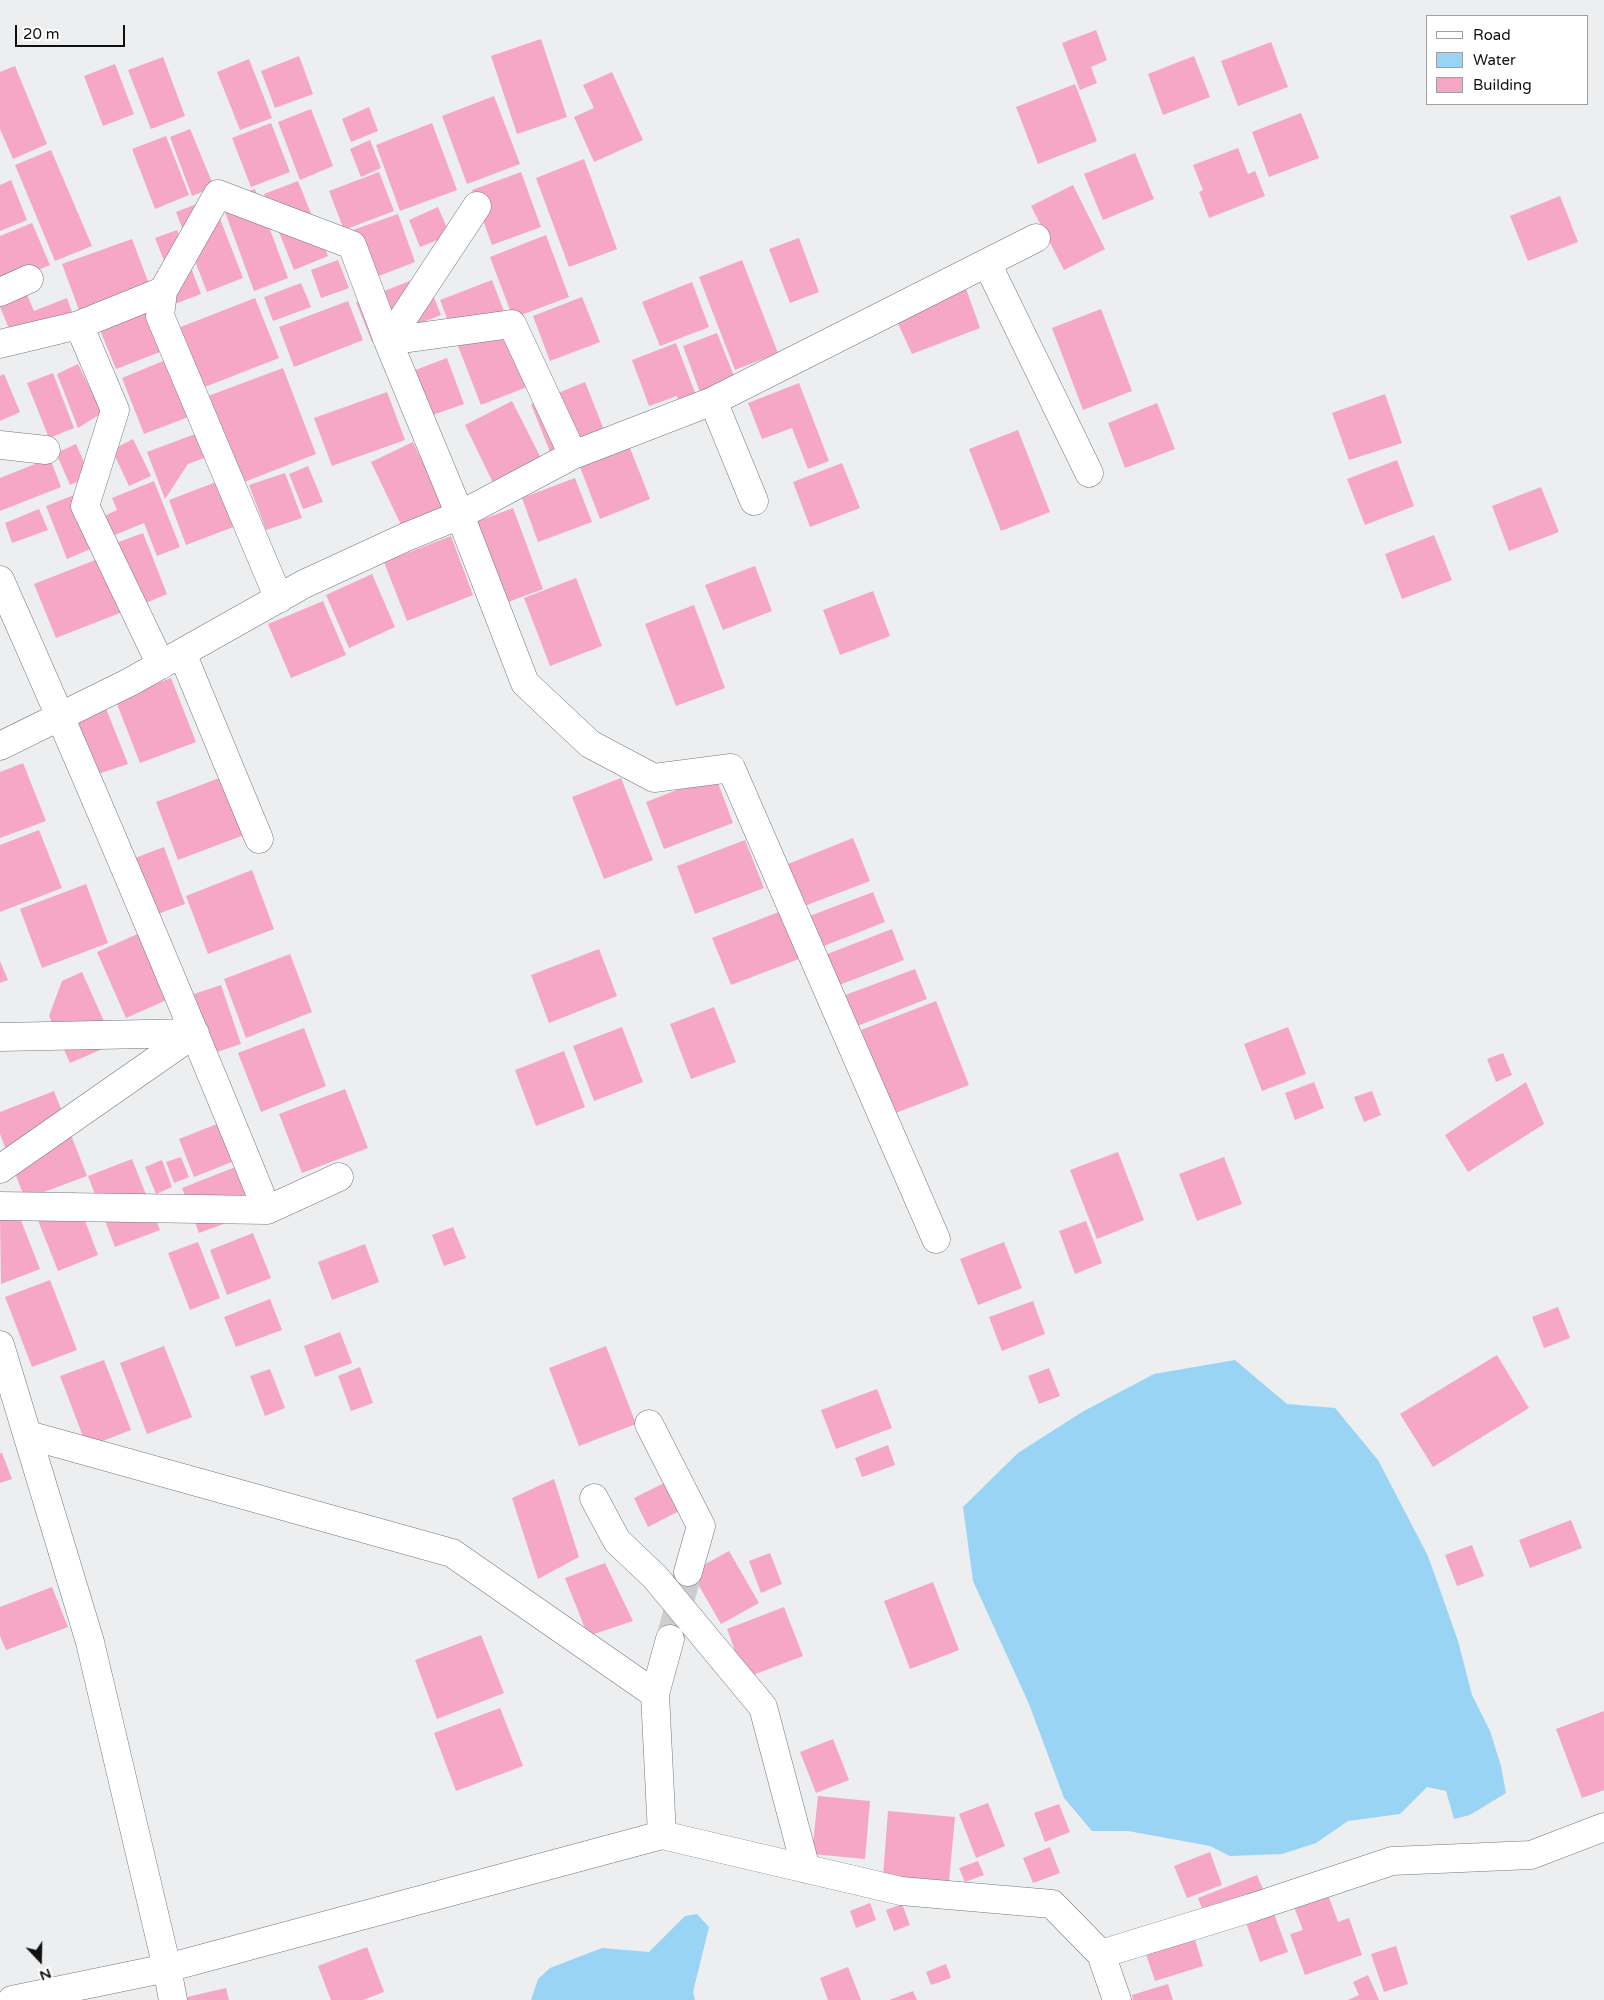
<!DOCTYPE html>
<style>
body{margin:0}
#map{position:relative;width:1604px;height:2000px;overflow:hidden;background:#edeef0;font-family:"Varela Round",sans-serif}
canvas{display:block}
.legend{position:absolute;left:1426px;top:15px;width:162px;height:90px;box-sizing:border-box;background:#fff;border:1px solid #9f9fa0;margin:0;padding:6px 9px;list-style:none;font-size:15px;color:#101011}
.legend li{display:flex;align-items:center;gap:10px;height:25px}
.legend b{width:25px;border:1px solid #9f9fa0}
.north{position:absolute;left:15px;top:1935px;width:50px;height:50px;-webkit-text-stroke:4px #fff;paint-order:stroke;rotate:159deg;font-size:14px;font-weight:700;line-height:20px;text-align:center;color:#101011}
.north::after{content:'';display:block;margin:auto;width:18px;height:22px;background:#101011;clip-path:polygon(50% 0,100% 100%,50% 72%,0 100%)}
.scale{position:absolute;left:15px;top:25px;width:110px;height:22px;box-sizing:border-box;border:2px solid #101011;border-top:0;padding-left:6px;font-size:15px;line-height:18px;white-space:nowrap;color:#101011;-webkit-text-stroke:4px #fff;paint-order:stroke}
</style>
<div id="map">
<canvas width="1604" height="2000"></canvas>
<ul class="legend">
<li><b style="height:6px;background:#fff"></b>Road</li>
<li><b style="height:14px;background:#99d4f4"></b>Water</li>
<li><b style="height:14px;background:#f5a7c5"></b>Building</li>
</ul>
<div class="north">N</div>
<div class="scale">20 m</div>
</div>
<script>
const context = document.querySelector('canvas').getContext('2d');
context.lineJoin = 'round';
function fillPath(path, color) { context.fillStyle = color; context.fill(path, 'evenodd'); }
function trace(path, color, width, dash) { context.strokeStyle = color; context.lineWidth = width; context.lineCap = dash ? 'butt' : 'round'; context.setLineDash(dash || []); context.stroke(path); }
fillPath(new Path2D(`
 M 1235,1360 L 1287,1404 L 1335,1408 L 1378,1460 L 1428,1556 L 1458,1641 L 1472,1695 L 1490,1731 L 1501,1766 L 1506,1793 L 1470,1815 L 1454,1819 L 1446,1791 L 1427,1787 L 1400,1814 L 1348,1821 L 1316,1843 L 1282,1854 L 1230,1856 L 1210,1846 L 1128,1831 L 1092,1831 L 1064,1798 L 1029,1704 L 973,1581 L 963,1507 L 1018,1453 L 1082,1412 L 1154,1374 Z
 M 697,1914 L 709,1927 L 693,1992 L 695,2000 L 531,2000 L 538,1979 L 550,1968 L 602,1948 L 649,1952 L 685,1916 Z`), '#99d4f4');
fillPath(new Path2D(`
 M 1096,30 L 1107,60 L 1091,67 L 1097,83 L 1080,90 L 1062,43 Z
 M 541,39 L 567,117 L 517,134 L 491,56 Z
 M 1271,42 L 1288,87 L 1238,106 L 1221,61 Z
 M 299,56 L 313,94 L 275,108 L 261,71 Z
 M 1194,56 L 1210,97 L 1163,115 L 1148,74 Z
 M 163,57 L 185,116 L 151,129 L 128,70 Z
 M 249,59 L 272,118 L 240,130 L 217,72 Z
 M 115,64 L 134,114 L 103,126 L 84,76 Z
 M 15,66 L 47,144 L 13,159 L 0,129 L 0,72 Z
 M 612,72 L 643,140 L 594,162 L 574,117 L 594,108 L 583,85 Z
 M 1075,84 L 1097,141 L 1038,164 L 1016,107 Z
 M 494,96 L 520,164 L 467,184 L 442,116 Z
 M 369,107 L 378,131 L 351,142 L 342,119 Z
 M 311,109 L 333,166 L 300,180 L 278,122 Z
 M 1301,113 L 1319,158 L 1269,177 L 1252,132 Z
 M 271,123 L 290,172 L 251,187 L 232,138 Z
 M 432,123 L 457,190 L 400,211 L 376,145 Z
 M 190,129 L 214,187 L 192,196 L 170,137 Z
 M 166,136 L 189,195 L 155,209 L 132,149 Z
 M 370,140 L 381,168 L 361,177 L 350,149 Z
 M 1238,148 L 1248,174 L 1255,171 L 1265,196 L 1209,218 L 1199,192 L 1203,190 L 1193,165 Z
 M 51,150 L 92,246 L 55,261 L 15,165 Z
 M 1135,153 L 1154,199 L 1103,220 L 1084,174 Z
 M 584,159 L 617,249 L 569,267 L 536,178 Z
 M 379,172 L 394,211 L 344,230 L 329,191 Z
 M 521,172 L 541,227 L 492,245 L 472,190 Z
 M 11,180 L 27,220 L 0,231 L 0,185 Z
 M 298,181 L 328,256 L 294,270 L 264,194 Z
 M 1073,185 L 1105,249 L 1064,270 L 1031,206 Z
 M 255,189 L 288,278 L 254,291 L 221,201 Z
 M 1560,196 L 1578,242 L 1528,261 L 1510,216 Z
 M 212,198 L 243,278 L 207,292 L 176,212 Z
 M 438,207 L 450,235 L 420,247 L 409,220 Z
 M 398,214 L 415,262 L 371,279 L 353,230 Z
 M 32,223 L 50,265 L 0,286 L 0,236 Z
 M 177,230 L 201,294 L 172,305 L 163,291 L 156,272 L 167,268 L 155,238 Z
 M 546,235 L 569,297 L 513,318 L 490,257 Z
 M 799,238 L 819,292 L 790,303 L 769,249 Z
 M 132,239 L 152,292 L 82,318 L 62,264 Z
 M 338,260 L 349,288 L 321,298 L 311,270 Z
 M 742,260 L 778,353 L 735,370 L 699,277 Z
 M 425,275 L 441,315 L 372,342 L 356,302 Z
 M 492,280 L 532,385 L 481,405 L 440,300 Z
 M 963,280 L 980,328 L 912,354 L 894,315 Z
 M 692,282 L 709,327 L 660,346 L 642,302 Z
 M 301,283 L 311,307 L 273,321 L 264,297 Z
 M 25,290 L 34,311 L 67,298 L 73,315 L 13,338 L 0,307 L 0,300 Z
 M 582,297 L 600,342 L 550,361 L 533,316 Z
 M 255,298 L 279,358 L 197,390 L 173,330 Z
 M 348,301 L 363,340 L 294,367 L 279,327 Z
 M 148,305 L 165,350 L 116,369 L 98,325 Z
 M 1101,309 L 1132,391 L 1083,410 L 1052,328 Z
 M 717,333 L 736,381 L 701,395 L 683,346 Z
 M 676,343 L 699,403 L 682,410 L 677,396 L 649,406 L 632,360 Z
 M 447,358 L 464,404 L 427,417 L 410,372 Z
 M 168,359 L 191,416 L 144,434 L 122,378 Z
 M 78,364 L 102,413 L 78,428 L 57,374 Z
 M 283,368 L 316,454 L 234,486 L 200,399 Z
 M 53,373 L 74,428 L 49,438 L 27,383 Z
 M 4,374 L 20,412 L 0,421 L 0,376 Z
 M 585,382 L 608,440 L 554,462 L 531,404 Z
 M 799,383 L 829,461 L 808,469 L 792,428 L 762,439 L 748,403 Z
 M 387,392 L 405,440 L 332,466 L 314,418 Z
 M 1385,394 L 1402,443 L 1349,460 L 1332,413 Z
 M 512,401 L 545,466 L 497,491 L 465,425 Z
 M 1157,403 L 1175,449 L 1125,468 L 1108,423 Z
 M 206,430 L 215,454 L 188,464 L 165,499 L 147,452 Z
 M 1018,430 L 1050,512 L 1001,531 L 969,449 Z
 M 133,439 L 151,476 L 129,486 L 112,450 Z
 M 413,442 L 444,507 L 402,527 L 371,462 Z
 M 76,444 L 90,476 L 70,485 L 56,453 Z
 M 630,448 L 650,499 L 600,519 L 580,467 Z
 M 50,458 L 61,487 L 0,511 L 0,478 Z
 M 1397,460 L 1414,506 L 1365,525 L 1347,479 Z
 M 842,463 L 860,508 L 810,527 L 793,482 Z
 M 308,466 L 323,502 L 303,509 L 289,474 Z
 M 285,473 L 302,518 L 266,530 L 249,485 Z
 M 575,478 L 592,522 L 538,542 L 522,498 Z
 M 154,481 L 180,547 L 157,556 L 144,523 L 110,537 L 102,517 L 117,510 L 112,498 Z
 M 219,481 L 236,526 L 186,545 L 169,500 Z
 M 1541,487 L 1559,532 L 1509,551 L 1492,506 Z
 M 74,495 L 95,547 L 67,559 L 46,506 Z
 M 513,508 L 543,589 L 503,604 L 473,523 Z
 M 39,509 L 48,530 L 12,543 L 5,523 Z
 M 143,533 L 167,594 L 141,605 L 116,543 Z
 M 1434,535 L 1452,580 L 1402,599 L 1385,554 Z
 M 451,536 L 473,595 L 407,621 L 384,562 Z
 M 103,557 L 125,611 L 56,638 L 34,584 Z
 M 755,566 L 772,611 L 723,630 L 705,585 Z
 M 372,574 L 395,627 L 349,648 L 326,595 Z
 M 576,578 L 602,646 L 550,666 L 524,598 Z
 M 873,591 L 890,636 L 840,655 L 823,610 Z
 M 323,601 L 346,655 L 291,678 L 268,624 Z
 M 694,605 L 725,688 L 676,706 L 645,624 Z
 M 171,678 L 196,742 L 140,763 L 115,699 Z
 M 105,706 L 128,764 L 95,775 L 72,718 Z
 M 23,763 L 46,821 L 0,838 L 0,772 Z
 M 715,775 L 733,823 L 664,849 L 646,802 Z
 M 222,777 L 244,835 L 178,860 L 156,802 Z
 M 621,778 L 653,860 L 604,879 L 572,797 Z
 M 39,830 L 62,888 L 0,912 L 0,845 Z
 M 853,838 L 870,881 L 799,908 L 783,866 Z
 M 745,840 L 764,888 L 695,914 L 677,866 Z
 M 164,847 L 185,904 L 155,915 L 135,858 Z
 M 252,870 L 274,929 L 208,954 L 186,896 Z
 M 86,884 L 108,943 L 42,968 L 20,909 Z
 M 873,892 L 885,922 L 811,951 L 799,920 Z
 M 781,911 L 799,959 L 731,985 L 712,938 Z
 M 892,929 L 904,960 L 829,989 L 817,958 Z
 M 142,932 L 171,998 L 126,1018 L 97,952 Z
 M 599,949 L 617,996 L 549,1023 L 531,975 Z
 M 290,954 L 312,1012 L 246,1038 L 224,979 Z
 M 0,961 L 8,980 L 0,983 Z
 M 915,969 L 927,999 L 852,1028 L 840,997 Z
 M 82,972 L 114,1044 L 70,1063 L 49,1016 L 62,981 Z
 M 221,985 L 241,1044 L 214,1053 L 194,994 Z
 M 936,1001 L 969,1085 L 893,1114 L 861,1030 Z
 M 714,1007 L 736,1062 L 691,1079 L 670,1024 Z
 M 622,1027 L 643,1082 L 594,1101 L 573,1046 Z
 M 1288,1027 L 1306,1074 L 1262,1091 L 1244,1044 Z
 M 304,1028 L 326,1086 L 261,1112 L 238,1053 Z
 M 564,1051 L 585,1107 L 536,1126 L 515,1070 Z
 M 1503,1053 L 1512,1075 L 1496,1082 L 1487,1059 Z
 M 1314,1082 L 1324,1108 L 1295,1120 L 1285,1093 Z
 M 1526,1082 L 1544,1124 L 1468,1172 L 1445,1135 Z
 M 345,1089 L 368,1148 L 302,1173 L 279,1114 Z
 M 54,1091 L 87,1176 L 25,1199 L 0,1134 L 0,1112 Z
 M 1372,1091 L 1381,1115 L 1364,1122 L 1354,1097 Z
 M 217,1124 L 232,1162 L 194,1177 L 179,1139 Z
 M 1118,1152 L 1144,1220 L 1097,1239 L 1070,1170 Z
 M 181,1157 L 189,1177 L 174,1183 L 166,1162 Z
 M 1224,1157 L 1242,1204 L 1197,1221 L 1179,1174 Z
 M 132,1159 L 160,1230 L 115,1247 L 88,1176 Z
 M 162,1160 L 172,1187 L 156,1194 L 145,1167 Z
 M 238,1166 L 256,1212 L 199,1233 L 182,1188 Z
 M 74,1192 L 98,1255 L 58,1271 L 33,1208 Z
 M 16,1208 L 40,1269 L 1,1284 L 0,1214 Z
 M 1086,1221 L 1102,1263 L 1075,1274 L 1059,1231 Z
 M 453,1227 L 466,1258 L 444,1266 L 432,1235 Z
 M 253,1233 L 271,1278 L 227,1295 L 210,1250 Z
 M 198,1242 L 220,1298 L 190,1310 L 168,1253 Z
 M 1004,1242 L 1022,1288 L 978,1305 L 960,1259 Z
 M 365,1244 L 379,1282 L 332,1300 L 318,1262 Z
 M 50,1280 L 77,1350 L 32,1367 L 5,1297 Z
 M 270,1299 L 282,1330 L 236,1347 L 224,1317 Z
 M 1033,1301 L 1045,1334 L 1002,1351 L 989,1317 Z
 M 1558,1307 L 1570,1338 L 1544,1348 L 1532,1317 Z
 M 340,1332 L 352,1363 L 315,1377 L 304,1346 Z
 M 164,1346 L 192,1417 L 147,1434 L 120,1363 Z
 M 606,1346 L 636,1424 L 579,1446 L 549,1368 Z
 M 1497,1355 L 1529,1408 L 1433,1467 L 1400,1414 Z
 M 104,1360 L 131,1430 L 87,1447 L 60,1376 Z
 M 360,1367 L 373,1403 L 351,1411 L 338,1376 Z
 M 1049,1368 L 1060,1396 L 1039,1404 L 1028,1376 Z
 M 270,1369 L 285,1408 L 265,1416 L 250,1376 Z
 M 877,1389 L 892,1428 L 836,1449 L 821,1410 Z
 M 888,1445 L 895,1465 L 862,1477 L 855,1458 Z
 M 0,1453 L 2,1453 L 12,1479 L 0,1483 Z
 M 554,1479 L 579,1557 L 538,1579 L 512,1498 Z
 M 670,1480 L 685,1508 L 648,1527 L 634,1498 Z
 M 1571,1520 L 1582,1548 L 1530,1568 L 1519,1540 Z
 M 1472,1545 L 1484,1576 L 1457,1586 L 1445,1555 Z
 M 729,1551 L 759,1603 L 721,1624 L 691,1572 Z
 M 770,1553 L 782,1584 L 761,1593 L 749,1561 Z
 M 605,1563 L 633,1621 L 588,1636 L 565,1578 Z
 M 933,1582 L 959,1650 L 910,1669 L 884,1601 Z
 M 52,1587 L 68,1627 L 6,1650 L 0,1636 L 0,1607 Z
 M 784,1607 L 803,1656 L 745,1678 L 727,1629 Z
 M 481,1635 L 504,1693 L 437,1719 L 415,1660 Z
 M 500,1708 L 523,1766 L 456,1791 L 434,1733 Z
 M 1604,1711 L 1604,1790 L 1582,1798 L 1556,1729 Z
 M 833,1739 L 849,1780 L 816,1793 L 800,1752 Z
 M 818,1796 L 870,1801 L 865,1859 L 812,1854 Z
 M 988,1803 L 1005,1846 L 976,1858 L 959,1814 Z
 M 1059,1804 L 1070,1832 L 1045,1842 L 1034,1813 Z
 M 888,1811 L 955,1817 L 949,1881 L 883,1876 Z
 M 1050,1847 L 1060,1873 L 1033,1883 L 1023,1858 Z
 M 1210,1852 L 1222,1885 L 1187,1898 L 1174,1866 Z
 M 978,1861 L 984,1875 L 965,1882 L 959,1868 Z
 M 1257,1875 L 1265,1894 L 1205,1917 L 1198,1898 Z
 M 1328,1895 L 1338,1922 L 1349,1918 L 1362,1955 L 1305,1975 L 1290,1934 L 1303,1930 L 1294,1907 Z
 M 870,1903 L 876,1920 L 856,1928 L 850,1911 Z
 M 902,1904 L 910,1925 L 894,1931 L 886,1910 Z
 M 1272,1908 L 1288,1952 L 1260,1962 L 1244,1917 Z
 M 1194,1936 L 1203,1966 L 1155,1981 L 1145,1951 Z
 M 1396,1946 L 1408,1984 L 1384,1992 L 1371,1954 Z
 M 367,1947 L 384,1992 L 363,2000 L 331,2000 L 318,1966 Z
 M 946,1964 L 951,1978 L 931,1985 L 926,1972 Z
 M 848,1967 L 861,2000 L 828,2000 L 820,1978 Z
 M 1368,1975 L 1379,2000 L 1348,2000 L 1359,1995 L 1353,1982 Z
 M 1168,1984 L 1173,2000 L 1133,2000 L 1132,1995 Z
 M 226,1988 L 229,2000 L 188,2000 L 187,1997 Z
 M 913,1991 L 917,2000 L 889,2000 Z`), '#f5a7c5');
trace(new Path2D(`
 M 670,1639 L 688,1572`), '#cccdcf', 28, [28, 14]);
const minor = new Path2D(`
 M 477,206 L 388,341 L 512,324 L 573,455
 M 987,263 L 1089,473
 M 0,292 L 29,279
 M 79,325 L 163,291
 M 0,344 L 79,325 L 115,410 L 85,506 L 161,665
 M 713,401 L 754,501
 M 0,445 L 46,450
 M 0,580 C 93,789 181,999 267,1210 L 339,1177
 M 279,599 L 160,316 L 163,291 L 218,194 L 352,245 L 388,341 L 460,515 L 525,683 L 590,744 L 654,778 L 731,768 L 936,1239
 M 182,653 L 259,839
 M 0,746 L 130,682 L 304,584 L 406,537 L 460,515 L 573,455 L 713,401 L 1036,238
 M 0,1037 L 195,1033 L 0,1169
 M 0,1206 L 267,1210
 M 0,1345 L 90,1642 L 167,1968 L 173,2000
 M 649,1424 L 701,1526 L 688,1572
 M 28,1435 L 452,1553 L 655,1694 L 662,1835
 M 594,1498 L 617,1541 L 655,1577 L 763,1707 L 806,1869
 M 655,1694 L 670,1639
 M 1101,1954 L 1251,1908 L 1392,1861 L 1531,1855 L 1604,1827
 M 12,2000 L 167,1968 L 662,1835 L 901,1891 L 1052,1904 L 1101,1954 L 1117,2000`);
trace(minor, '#767779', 29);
trace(minor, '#fff', 28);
</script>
